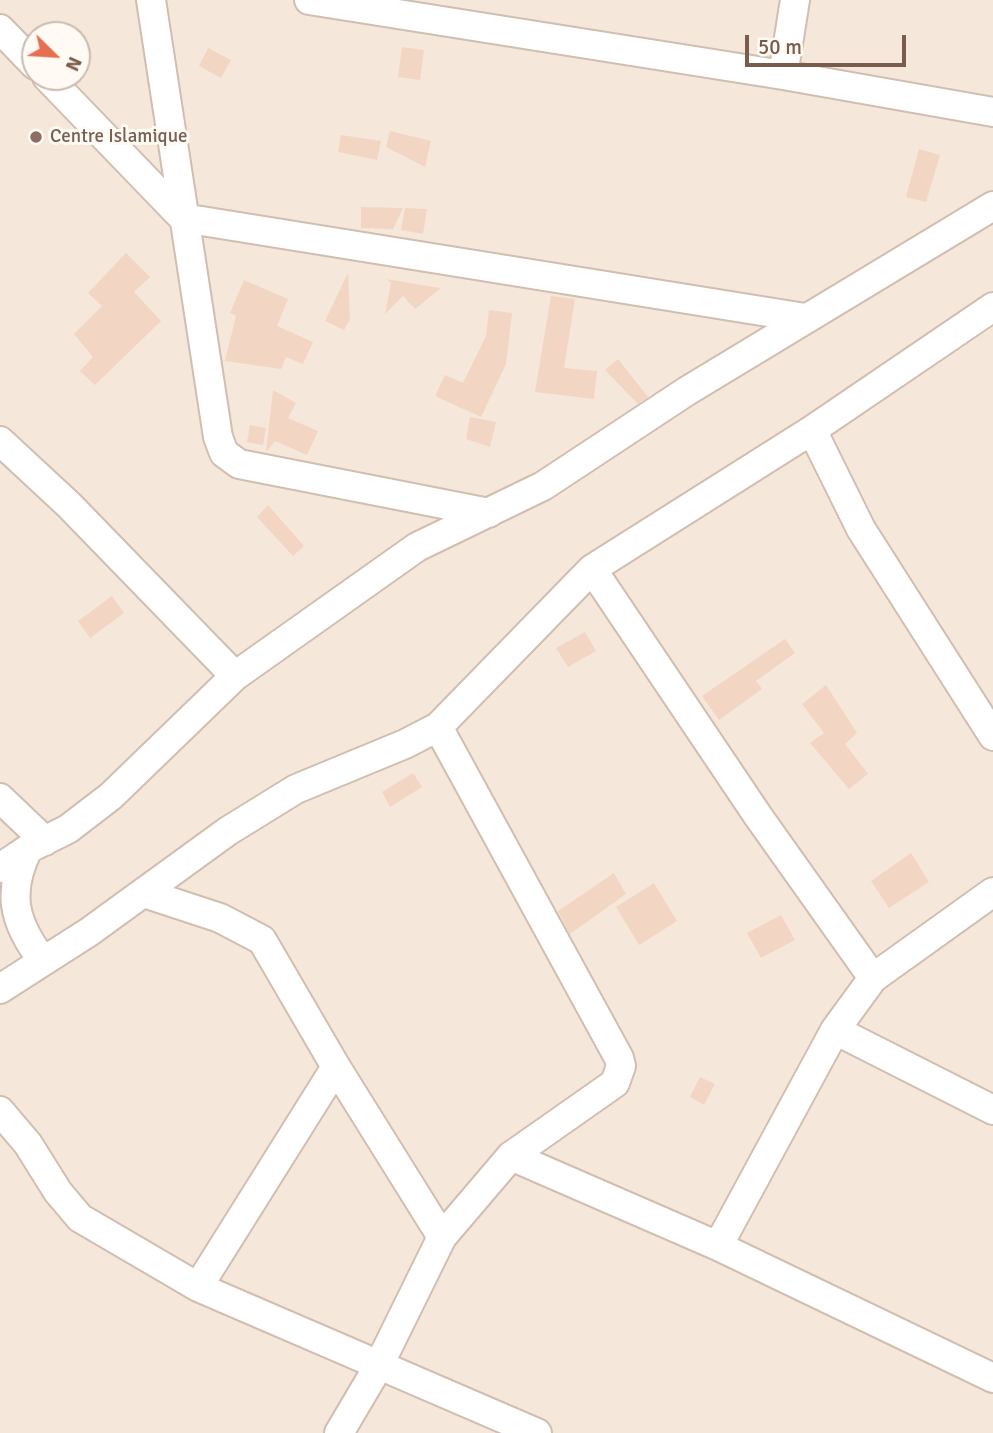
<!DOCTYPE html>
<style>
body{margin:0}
#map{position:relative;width:993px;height:1433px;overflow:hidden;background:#fdf6ec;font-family:Signika,sans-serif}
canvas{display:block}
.north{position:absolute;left:21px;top:21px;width:70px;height:70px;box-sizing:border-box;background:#fffaf3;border:2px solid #cabbb1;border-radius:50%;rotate:114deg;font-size:19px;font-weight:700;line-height:28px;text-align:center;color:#7a5c4d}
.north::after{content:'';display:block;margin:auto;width:24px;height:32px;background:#e76f51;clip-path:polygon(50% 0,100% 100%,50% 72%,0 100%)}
.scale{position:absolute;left:745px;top:35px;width:161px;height:32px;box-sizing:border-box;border:4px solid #7a5c4d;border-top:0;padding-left:9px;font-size:21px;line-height:24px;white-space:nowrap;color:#7a5c4d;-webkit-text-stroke:5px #fffaf3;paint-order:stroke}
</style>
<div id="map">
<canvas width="993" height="1433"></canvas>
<div class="north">N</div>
<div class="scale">50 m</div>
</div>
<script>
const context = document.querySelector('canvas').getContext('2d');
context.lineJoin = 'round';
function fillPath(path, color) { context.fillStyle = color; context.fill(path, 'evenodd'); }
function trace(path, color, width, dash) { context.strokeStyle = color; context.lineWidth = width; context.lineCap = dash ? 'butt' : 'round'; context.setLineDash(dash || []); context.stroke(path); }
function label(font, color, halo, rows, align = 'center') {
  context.font = font + ' Signika,sans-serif'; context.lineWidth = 6; context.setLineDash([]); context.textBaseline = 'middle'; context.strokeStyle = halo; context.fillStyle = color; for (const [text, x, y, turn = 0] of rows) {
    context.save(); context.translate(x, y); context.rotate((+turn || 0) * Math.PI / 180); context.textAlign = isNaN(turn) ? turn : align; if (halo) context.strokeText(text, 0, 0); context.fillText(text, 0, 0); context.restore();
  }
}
fillPath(new Path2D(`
 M 0,0 L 993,0 L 993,1433 L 0,1433 ZM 35,35 L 77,35 L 77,77 L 35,77 Z`), '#f5e8da');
fillPath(new Path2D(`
 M 402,47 L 424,50 L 420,80 L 398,77 Z
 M 208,48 L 231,60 L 221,78 L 199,66 Z
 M 390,131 L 431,141 L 425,167 L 386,147 Z
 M 341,135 L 381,141 L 377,160 L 338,152 Z
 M 919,149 L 940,155 L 926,202 L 906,197 Z
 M 361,207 L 403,208 L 393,229 L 361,228 Z
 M 405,208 L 427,209 L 423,234 L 401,230 Z
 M 126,253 L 150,277 L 134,292 L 161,321 L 95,385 L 80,371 L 93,357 L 74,334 L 102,306 L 88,293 Z
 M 348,273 L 350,319 L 344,330 L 325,321 Z
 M 387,279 L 415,284 L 441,288 L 415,309 L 403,296 L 385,314 L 391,283 Z
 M 244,280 L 288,299 L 277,326 L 313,342 L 303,364 L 286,357 L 281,369 L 225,361 L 236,316 L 230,313 Z
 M 551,296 L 575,299 L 564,368 L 597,371 L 594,399 L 535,392 Z
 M 489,310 L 512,313 L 506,364 L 481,417 L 435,396 L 445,375 L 463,383 L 486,336 Z
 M 618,359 L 648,397 L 638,404 L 605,370 Z
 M 273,390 L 296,403 L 288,418 L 318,431 L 307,455 L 275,441 L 266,452 Z
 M 470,417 L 496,422 L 490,447 L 466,439 Z
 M 250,425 L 266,428 L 263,445 L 247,442 Z
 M 268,505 L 304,546 L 293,556 L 257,517 Z
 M 112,596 L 124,613 L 90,638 L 78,621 Z
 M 585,632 L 596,651 L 568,667 L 556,648 Z
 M 785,639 L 795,653 L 756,681 L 762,689 L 719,720 L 702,696 Z
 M 826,685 L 857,733 L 845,744 L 868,774 L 849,789 L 810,743 L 824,733 L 802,704 Z
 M 413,773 L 422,787 L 390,807 L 382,792 Z
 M 911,853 L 929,882 L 889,908 L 871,881 Z
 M 614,873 L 626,894 L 570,934 L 558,911 Z
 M 654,883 L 677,921 L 639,945 L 616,907 Z
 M 781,915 L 795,940 L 761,958 L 747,933 Z
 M 700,1077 L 715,1084 L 704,1105 L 690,1097 Z`), '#f3d5c3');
const minor = new Path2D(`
 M 151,0 L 218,437 L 224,453 L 239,464 L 489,513
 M 309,0 L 783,75 L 993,112
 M 0,29 L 35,65
 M 783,75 L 795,0
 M 47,77 L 183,218 L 805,318
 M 812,430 L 861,529 L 993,736
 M 0,441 L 69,505 L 235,676
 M 592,569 L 758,816 L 873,978
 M 0,798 L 45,841
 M 28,849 C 6,893 14,923 43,961
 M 0,868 L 28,849 L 68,829 L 111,796 L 235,676 L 417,547 L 543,486 L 687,391 L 993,206
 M 144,893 L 220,918 L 262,940 L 336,1067 L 442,1237
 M 0,989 L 89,932 L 228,831 L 296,789 L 405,744 L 438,727 L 592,569 L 812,430 L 993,307
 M 835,1030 L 993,1110
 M 0,1111 L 28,1144 L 58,1192 L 80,1218 L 198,1287 L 537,1433
 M 511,1156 L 718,1246 L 993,1378
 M 718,1246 L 835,1030 L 873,978 L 993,892
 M 198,1287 L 336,1067
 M 339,1433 L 378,1367 L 442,1237 L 511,1156 L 615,1083 L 621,1066 L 619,1058 L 438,727`);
trace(minor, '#d1beb0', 32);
trace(minor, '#fff', 28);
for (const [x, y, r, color] of [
 [36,137,7,"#8d6e63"]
]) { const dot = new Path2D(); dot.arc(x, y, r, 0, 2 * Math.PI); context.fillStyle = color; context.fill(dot); trace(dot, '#fffaf3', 2.5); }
label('19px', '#785e54', '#fffaf3', [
 ["Centre Islamique",50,137]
], 'left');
</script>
